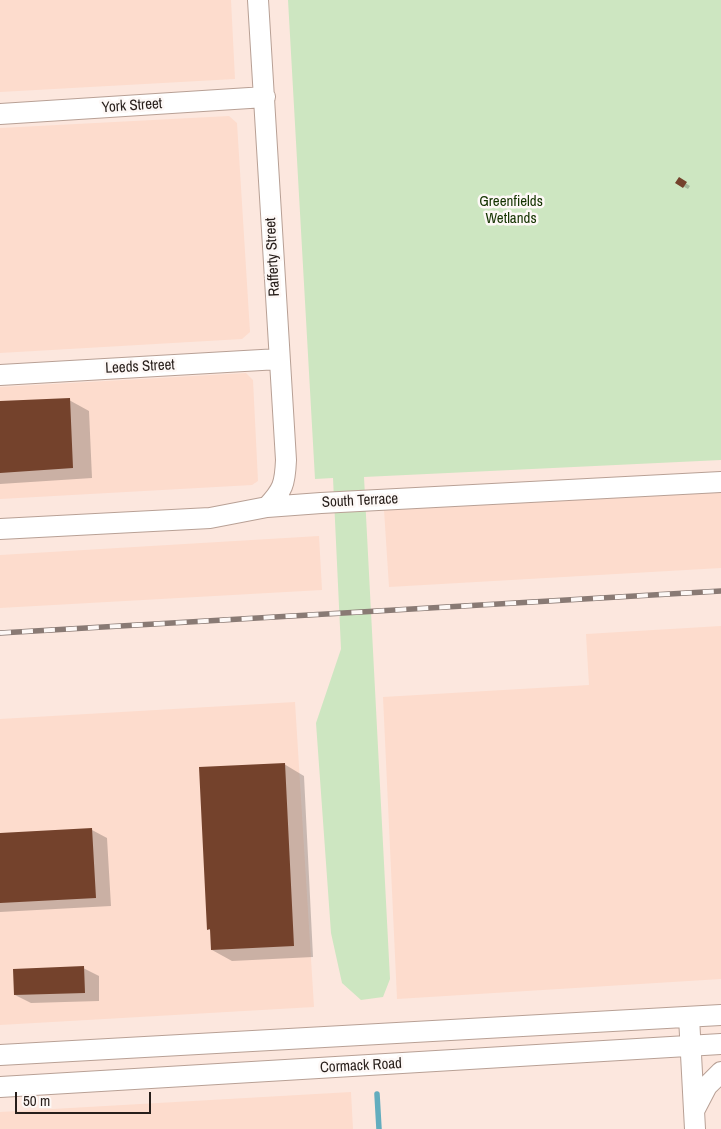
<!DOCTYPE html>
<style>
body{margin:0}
#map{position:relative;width:721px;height:1129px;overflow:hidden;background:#fce7de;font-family:"Archivo Narrow",sans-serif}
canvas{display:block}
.scale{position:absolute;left:15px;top:1092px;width:136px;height:22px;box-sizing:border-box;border:2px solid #271e1a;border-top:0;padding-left:6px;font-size:15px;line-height:18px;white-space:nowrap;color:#271e1a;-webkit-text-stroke:4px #fdf8f6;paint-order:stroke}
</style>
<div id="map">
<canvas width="721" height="1129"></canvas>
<div class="scale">50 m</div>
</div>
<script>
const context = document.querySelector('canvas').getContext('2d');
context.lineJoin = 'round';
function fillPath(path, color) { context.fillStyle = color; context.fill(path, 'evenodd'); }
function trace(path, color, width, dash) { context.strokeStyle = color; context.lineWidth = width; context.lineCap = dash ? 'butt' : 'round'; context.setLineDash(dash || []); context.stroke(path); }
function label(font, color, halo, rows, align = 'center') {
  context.font = font + ' "Archivo Narrow",sans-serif'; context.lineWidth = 5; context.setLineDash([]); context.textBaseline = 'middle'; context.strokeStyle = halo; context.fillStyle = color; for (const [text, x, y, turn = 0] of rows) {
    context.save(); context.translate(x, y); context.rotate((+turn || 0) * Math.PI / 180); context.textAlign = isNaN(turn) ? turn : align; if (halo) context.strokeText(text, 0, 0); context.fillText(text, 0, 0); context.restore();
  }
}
fillPath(new Path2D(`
 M 0,0 L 231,0 L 235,79 L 0,92 Z
 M 229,116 L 237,123 L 250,332 L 242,339 L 0,353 L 0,128 Z
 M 246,373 L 253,380 L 258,481 L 252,485 L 0,499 L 0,387 Z
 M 721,490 L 721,568 L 389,587 L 384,510 Z
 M 319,536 L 322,590 L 0,608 L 0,555 Z
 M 721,626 L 721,979 L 397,999 L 383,697 L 589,685 L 586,634 Z
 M 295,702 L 314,1007 L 0,1025 L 0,719 Z
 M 351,1092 L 353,1129 L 0,1129 L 0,1112 Z`), '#fddccd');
fillPath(new Path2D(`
 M 288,0 L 721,0 L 721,460 L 364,477 L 390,979 L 383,997 L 361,1000 L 342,983 L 331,933 L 316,723 L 341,649 L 333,478 L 315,479 Z`), '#cde6c1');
fillPath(new Path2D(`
 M 679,179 L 690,186 L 688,189 L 677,183 Z
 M 69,400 L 89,411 L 92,478 L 0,484 L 0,403 Z
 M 284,764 L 304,776 L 313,957 L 232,961 L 212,950 L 211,931 L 208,929 Z
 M 92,830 L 107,838 L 111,906 L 0,912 L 0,835 Z
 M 83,968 L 99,976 L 99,1001 L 31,1003 L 15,995 Z`), '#0003');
trace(new Path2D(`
 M 377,1094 L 379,1129`), '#63adbe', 5.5);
fillPath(new Path2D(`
 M 679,177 L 687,182 L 683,188 L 675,183 Z
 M 70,398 L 73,468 L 0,473 L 0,401 Z
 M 285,763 L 294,946 L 211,950 L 210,929 L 207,930 L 199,767 Z
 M 92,828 L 96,898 L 0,903 L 0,833 Z
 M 84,966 L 85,993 L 14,995 L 13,969 Z`), '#74422c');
const minor = new Path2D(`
 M 258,0 L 286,460 C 285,484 283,490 267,507
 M 0,114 L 265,97
 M 0,375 L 279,359
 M 0,529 L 210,518 L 267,507 L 321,503 L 721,482
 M 689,1017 L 695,1129
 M 0,1055 L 721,1015
 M 0,1087 L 721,1044
 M 694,1111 L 707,1086 L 721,1072`);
trace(minor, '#b8a095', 22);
trace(minor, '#fff', 20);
const rail = new Path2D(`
 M 0,633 L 721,591`);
trace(rail, '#897a74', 5.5);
trace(rail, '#fdf8f6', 4, [11]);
label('15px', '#271e1a', '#fdf8f6', [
 ["York Street",132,106,-4],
 ["Rafferty Street",273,257,-93],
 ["Leeds Street",140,367,-3],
 ["South Terrace",360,501,-3],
 ["Cormack Road",361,1066,-3]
]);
label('15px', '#143300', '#fdf8f6', [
 ["Greenfields",511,202],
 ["Wetlands",511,219]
]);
</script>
